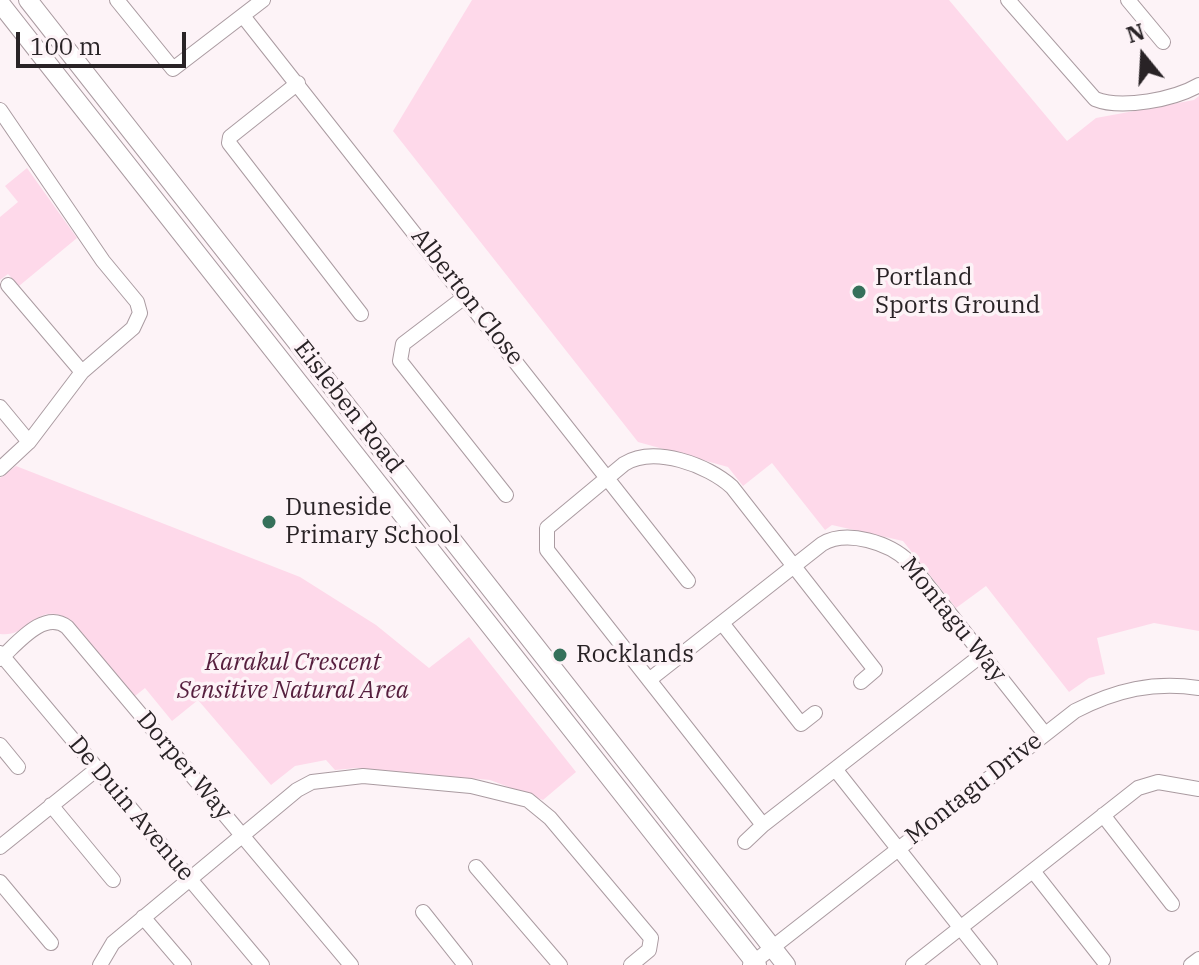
<!DOCTYPE html>
<style>
body{margin:0}
#map{position:relative;width:1199px;height:965px;overflow:hidden;background:#fdf3f7;font-family:"IBM Plex Serif",serif}
canvas{display:block}
.north{position:absolute;left:1103px;top:16px;width:80px;height:80px;-webkit-text-stroke:6px #fdf3f7;paint-order:stroke;rotate:342deg;font-size:22px;font-weight:700;line-height:32px;text-align:center;color:#292326}
.north::after{content:'';display:block;margin:auto;width:28px;height:36px;background:#292326;clip-path:polygon(50% 0,100% 100%,50% 72%,0 100%)}
.scale{position:absolute;left:16px;top:32px;width:170px;height:36px;box-sizing:border-box;border:4px solid #292326;border-top:0;padding-left:10px;font-size:24px;line-height:28px;white-space:nowrap;color:#292326;-webkit-text-stroke:6px #fdf3f7;paint-order:stroke}
</style>
<div id="map">
<canvas width="1199" height="965"></canvas>
<div class="north">N</div>
<div class="scale">100 m</div>
</div>
<script>
const context = document.querySelector('canvas').getContext('2d');
context.lineJoin = 'round';
function fillPath(path, color) { context.fillStyle = color; context.fill(path, 'evenodd'); }
function trace(path, color, width, dash) { context.strokeStyle = color; context.lineWidth = width; context.lineCap = dash ? 'butt' : 'round'; context.setLineDash(dash || []); context.stroke(path); }
function label(font, color, halo, rows, align = 'center') {
  context.font = font + ' "IBM Plex Serif",serif'; context.lineWidth = 7; context.setLineDash([]); context.textBaseline = 'middle'; context.strokeStyle = halo; context.fillStyle = color; for (const [text, x, y, turn = 0] of rows) {
    context.save(); context.translate(x, y); context.rotate((+turn || 0) * Math.PI / 180); context.textAlign = isNaN(turn) ? turn : align; if (halo) context.strokeText(text, 0, 0); context.fillText(text, 0, 0); context.restore();
  }
}
fillPath(new Path2D(`
 M 472,0 L 949,0 L 1067,141 L 1096,118 L 1194,100 L 1199,96 L 1199,631 L 1154,623 L 1097,638 L 1105,674 L 1089,678 L 1069,692 L 986,586 L 956,608 L 903,541 L 832,525 L 825,530 L 772,463 L 743,486 L 728,467 L 638,442 L 393,131 Z
 M 27,168 L 77,238 L 19,286 L 8,274 L 0,280 L 0,217 L 18,202 L 5,186 Z
 M 16,466 L 300,577 L 376,625 L 429,668 L 469,637 L 576,772 L 543,800 L 490,780 L 357,768 L 335,770 L 326,760 L 295,766 L 271,785 L 198,700 L 172,721 L 145,688 L 135,696 L 71,620 C 34,599 31,638 0,634 L 0,478 Z`), '#fed9ea');
const minor = new Path2D(`
 M 117,0 L 173,69 L 263,0
 M 1008,0 L 1095,99 C 1122,110 1175,99 1199,85
 M 1128,0 L 1163,42
 M 243,16 L 688,581
 M 298,83 L 230,137 L 229,143 L 361,314
 M 0,110 L 103,261 L 137,302 L 140,313 L 133,328 L 82,372 L 29,442 L 0,469
 M 8,285 L 82,372
 M 466,296 L 403,344 L 400,361 L 506,495
 M 0,407 L 29,442
 M 722,623 L 801,724 L 815,713
 M 0,653 L 262,965
 M 0,659 C 17,644 44,609 67,627 L 351,965
 M 649,680 L 822,544 C 847,529 890,543 909,562 L 1045,734
 M 861,682 L 875,670 L 732,487 C 708,465 654,445 624,464 L 547,528 L 547,550 L 763,825 L 983,654
 M 0,745 L 18,767
 M 835,769 L 990,965
 M 51,805 L 113,880
 M 1103,815 L 1172,904
 M 745,842 L 763,825
 M 0,847 L 97,769
 M 476,867 L 560,965
 M 1033,871 L 1103,960
 M 0,882 L 51,943
 M 423,912 L 465,965
 M 143,917 L 184,965
 M 100,965 L 113,943 L 297,790 L 312,782 L 363,776 L 471,786 L 528,800 L 550,818 L 651,938 L 649,950 L 631,965
 M 750,965 L 1075,711 C 1116,690 1154,681 1199,688
 M 913,965 L 1138,788 L 1158,782 L 1199,789
 M 1191,965 L 1199,959`);
const major = new Path2D(`
 M 28,0 L 786,965
 M 0,3 L 757,965`);
trace(minor, '#aa9ba1', 16);
trace(major, '#aa9ba1', 20);
trace(minor, '#fff', 14);
trace(major, '#fff', 18);
for (const [x, y, r, color] of [
 [859,292,8,"#35705a"],
 [269,522,8,"#35705a"],
 [560,655,8,"#35705a"]
]) { const dot = new Path2D(); dot.arc(x, y, r, 0, 2 * Math.PI); context.fillStyle = color; context.fill(dot); trace(dot, '#fdf3f7', 3); }
label('24px', '#292326', '#fdf3f7', [
 ["Portland",875,278],
 ["Sports Ground",875,306],
 ["Duneside",285,508],
 ["Primary School",285,536],
 ["Rocklands",576,655]
], 'left');
label('24px', '#292326', '#fdf3f7', [
 ["Alberton Close",467,297,52],
 ["Eisleben Road",348,407,52],
 ["Montagu Way",953,620,51],
 ["Dorper Way",184,766,50],
 ["Montagu Drive",974,789,-38],
 ["De Duin Avenue",131,809,50]
]);
label('italic 24px', '#561f3e', '#fdf3f7', [
 ["Karakul Crescent",293,663],
 ["Sensitive Natural Area",293,691]
]);
</script>
